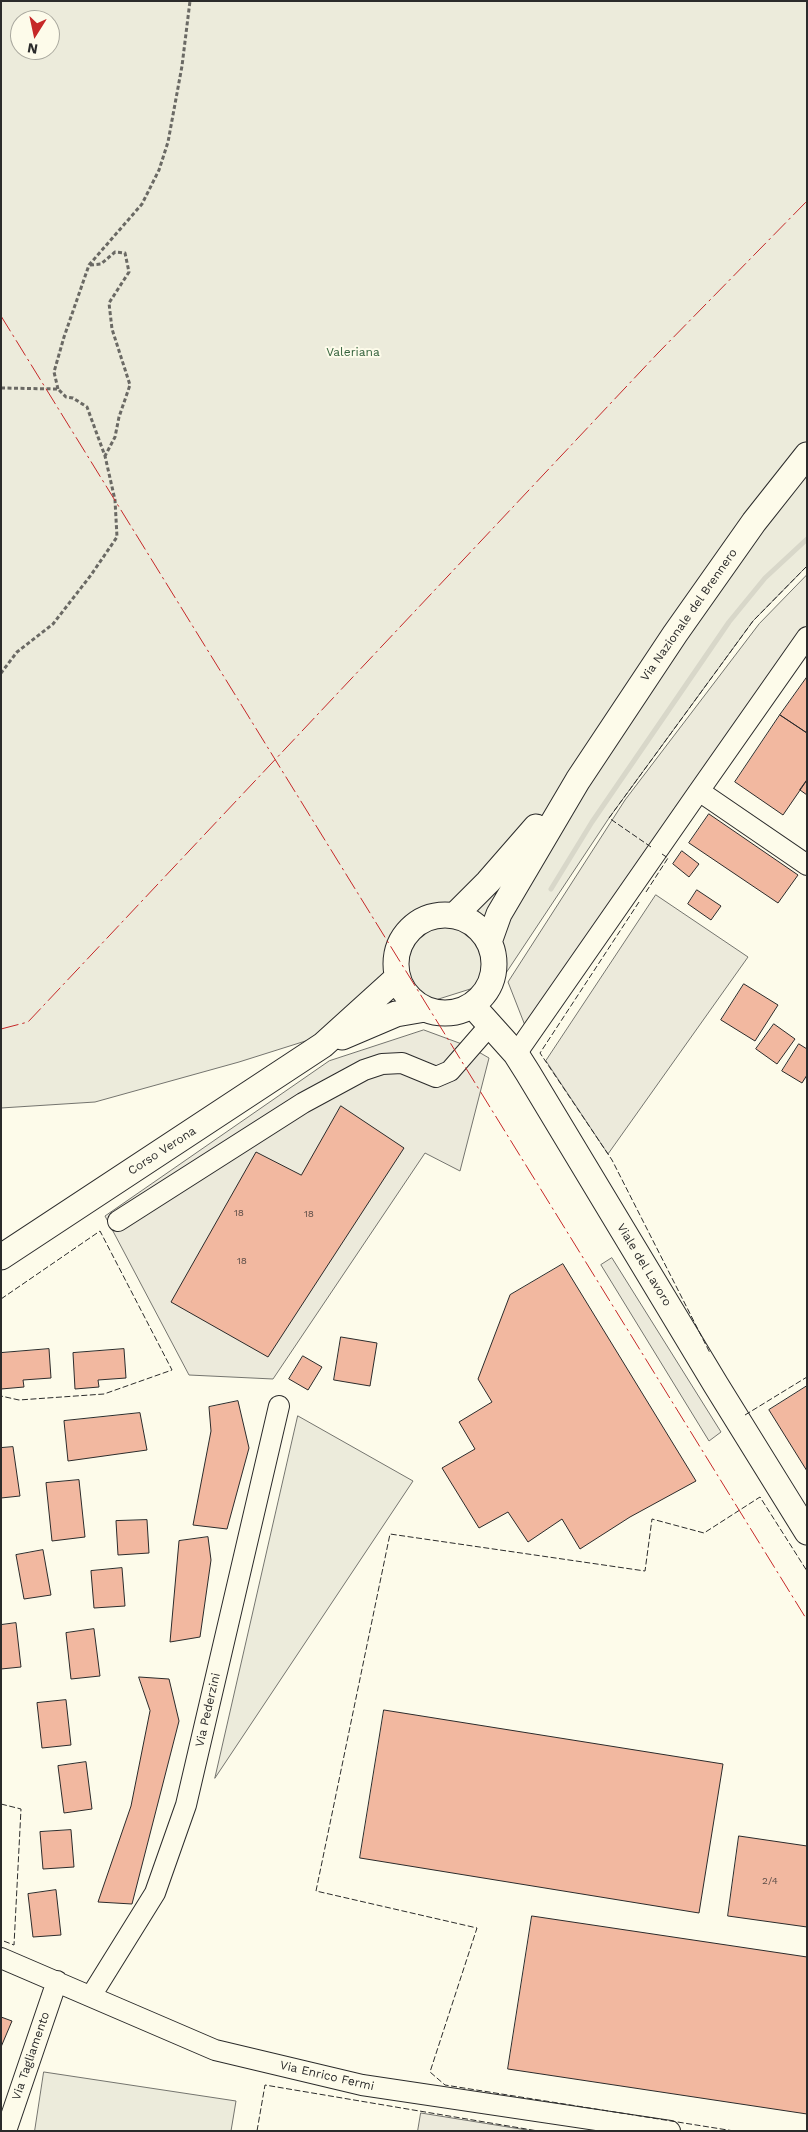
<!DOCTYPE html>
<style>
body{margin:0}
#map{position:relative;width:808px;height:2132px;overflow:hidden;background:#fdfbea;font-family:"Work Sans",sans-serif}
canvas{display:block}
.frame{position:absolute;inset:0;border:2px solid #2b2b2b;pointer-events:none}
.north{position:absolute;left:10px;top:10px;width:50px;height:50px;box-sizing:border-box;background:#fdfbea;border:1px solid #a9a89e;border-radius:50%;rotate:190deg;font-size:14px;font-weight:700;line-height:20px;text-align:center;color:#2b2b2b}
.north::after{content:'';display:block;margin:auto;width:18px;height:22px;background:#c62828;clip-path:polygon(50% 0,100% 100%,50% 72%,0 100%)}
</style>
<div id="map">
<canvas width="808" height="2132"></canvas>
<div class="frame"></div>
<div class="north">N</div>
</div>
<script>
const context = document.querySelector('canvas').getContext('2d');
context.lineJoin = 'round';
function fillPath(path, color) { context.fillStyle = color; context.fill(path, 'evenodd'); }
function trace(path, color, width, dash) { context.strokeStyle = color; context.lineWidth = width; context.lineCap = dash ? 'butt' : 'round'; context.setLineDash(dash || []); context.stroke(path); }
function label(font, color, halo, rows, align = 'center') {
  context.font = font + ' "Work Sans",sans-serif'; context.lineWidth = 4; context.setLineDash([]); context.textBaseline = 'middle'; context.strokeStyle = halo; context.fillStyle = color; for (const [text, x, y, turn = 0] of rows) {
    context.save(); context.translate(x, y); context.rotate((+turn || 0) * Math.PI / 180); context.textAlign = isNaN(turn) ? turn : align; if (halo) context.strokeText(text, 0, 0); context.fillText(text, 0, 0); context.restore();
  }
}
const green = new Path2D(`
 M 1,1 L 807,1 L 807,566 L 753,621 L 609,818 L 502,979 L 239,1062 L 95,1102 L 1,1108 ZM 20,20 L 50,20 L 50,50 L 20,50 Z
 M 298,1416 L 413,1481 L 215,1778 Z
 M 44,2072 L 236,2101 L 231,2131 L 35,2131 Z`);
fillPath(green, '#ecebdb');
trace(green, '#74746e', 1);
const parking = new Path2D(`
 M 807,575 L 807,628 L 526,1028 L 508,982 L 625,800 L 759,624 Z
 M 656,895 L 748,957 L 608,1154 L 546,1061 Z
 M 424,1030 L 470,1047 L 489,1058 L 460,1171 L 425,1153 L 273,1379 L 189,1375 L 105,1216 L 329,1061 Z
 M 612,1258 L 721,1432 L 709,1441 L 601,1265 Z
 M 421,2113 L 533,2131 L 418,2131 Z`);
fillPath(parking, '#eceadb');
trace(parking, '#74746e', 1);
trace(new Path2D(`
 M 551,889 L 592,822 L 729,622 L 765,578 L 807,539`), '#d8d7c9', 5);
const building = new Path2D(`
 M 807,677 L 807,733 L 780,715 Z
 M 780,715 L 807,733 L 807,780 L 783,815 L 735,782 Z
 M 807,780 L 807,795 L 800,790 Z
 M 709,814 L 798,875 L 778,903 L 689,843 Z
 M 682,851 L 699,864 L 689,877 L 673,864 Z
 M 697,890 L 721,906 L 711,920 L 688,904 Z
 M 744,984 L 778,1005 L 755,1041 L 721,1020 Z
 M 774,1024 L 795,1039 L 777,1064 L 756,1049 Z
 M 799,1044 L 807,1049 L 807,1075 L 802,1083 L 782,1071 Z
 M 341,1106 L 404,1148 L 268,1357 L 171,1302 L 256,1152 L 301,1175 Z
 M 563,1264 L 696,1481 L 630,1517 L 580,1549 L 562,1519 L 528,1542 L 508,1512 L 479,1528 L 442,1468 L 475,1449 L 459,1422 L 492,1402 L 478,1379 L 510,1295 Z
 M 341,1337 L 377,1343 L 370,1386 L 334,1380 Z
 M 49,1349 L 51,1378 L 23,1380 L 24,1387 L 1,1389 L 1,1353 Z
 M 124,1349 L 126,1378 L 98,1380 L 99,1387 L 75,1389 L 73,1353 Z
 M 303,1356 L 322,1367 L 308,1390 L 289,1379 Z
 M 807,1386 L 807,1471 L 769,1410 Z
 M 238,1401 L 249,1448 L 227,1529 L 193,1525 L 211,1431 L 209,1407 Z
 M 140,1413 L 147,1450 L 68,1461 L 64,1421 Z
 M 13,1447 L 20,1496 L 1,1498 L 1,1448 Z
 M 79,1480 L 85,1537 L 52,1541 L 46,1483 Z
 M 147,1520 L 149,1553 L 118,1555 L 116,1521 Z
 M 208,1537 L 211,1560 L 200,1637 L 170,1642 L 179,1541 Z
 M 43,1550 L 51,1595 L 24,1599 L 16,1555 Z
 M 122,1568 L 125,1606 L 94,1608 L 91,1571 Z
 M 16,1623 L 21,1667 L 1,1669 L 1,1625 Z
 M 94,1629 L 100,1676 L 71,1679 L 66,1633 Z
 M 139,1677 L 169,1679 L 179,1721 L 132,1904 L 98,1902 L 131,1806 L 150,1711 Z
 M 66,1700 L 71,1745 L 42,1748 L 37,1703 Z
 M 384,1710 L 723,1764 L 699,1913 L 360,1858 Z
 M 86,1762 L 92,1809 L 64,1813 L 58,1766 Z
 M 71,1830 L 74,1867 L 43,1869 L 40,1832 Z
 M 739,1836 L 807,1846 L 807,1927 L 728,1916 Z
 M 56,1890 L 61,1935 L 33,1937 L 28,1894 Z
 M 532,1916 L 807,1957 L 807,2114 L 508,2069 Z
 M 1,2017 L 12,2021 L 1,2047 Z`);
fillPath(building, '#f2b8a0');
trace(building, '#2b2b2b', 1);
const minor = new Path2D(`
 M 699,791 L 807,637
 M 516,1054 L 699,791 L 807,865
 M 118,1221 L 303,1103 L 364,1070 L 382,1064 L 402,1063 L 436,1077 L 450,1071 L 490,1025
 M 1,1958 L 215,2050 L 362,2085 L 670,2131
 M 91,1996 L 155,1893 L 186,1805 L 279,1406
 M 6,2131 L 57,1981`);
const major = new Path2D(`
 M396 964a49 49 0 1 1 98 0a49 49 0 1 1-98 0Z
 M 454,916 L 488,882 L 536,827
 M 489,942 L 499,914 L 578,780 L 675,634 L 754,522 L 807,455
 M 472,1005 L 516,1054 L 528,1073 L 716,1385 L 807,1532
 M 342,1037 L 396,1014 L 425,1009
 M 1,1257 L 323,1045 L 397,978`);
trace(minor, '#2b2b2b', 22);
trace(major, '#2b2b2b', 27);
trace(new Path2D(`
 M 90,265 L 101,264 L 115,252 L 125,253 L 129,272 L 109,303 L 112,329 L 130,385 L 119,417 L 115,437 L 105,456
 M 1,388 L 58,389 L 66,397 L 73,398 L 87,407 L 105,456 L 115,500 L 117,537 L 91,575 L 53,624 L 17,652 L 1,673
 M 58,389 L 54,372 L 64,337 L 89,265 L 142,204 L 159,170 L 168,142 L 182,66 L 190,1`), '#6a6964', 3, [4, 2.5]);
trace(minor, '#fdfbea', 20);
trace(major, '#fdfbea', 25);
trace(new Path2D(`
 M 651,847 L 609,818 L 753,621 L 807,566
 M 646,892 L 668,858 L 662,854
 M 639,902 L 540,1053 L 612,1160 L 710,1353
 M 1,1299 L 100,1231 L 172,1370 L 104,1394 L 19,1400 L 1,1396
 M 745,1415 L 807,1377
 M 1,1804 L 21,1809 L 14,1945 L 1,1940
 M 257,2131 L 265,2085 L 538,2131
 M 734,2131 L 445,2085 L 430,2072 L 477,1928 L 316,1891 L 390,1534 L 645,1571 L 652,1519 L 704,1533 L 760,1497 L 807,1571`), '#2b2b2b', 1, [6, 2.5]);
trace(new Path2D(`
 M 1,316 L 807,1620
 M 1,1029 L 28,1022 L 658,353 L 807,201`), '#c62828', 1, [18, 4, 2.5, 4]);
label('10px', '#5d4e48', null, [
 ["18",239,1213],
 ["18",309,1214],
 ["18",242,1261],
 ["2/4",770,1881]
]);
label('12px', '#34623c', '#fdfbea', [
 ["Valeriana",353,352]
]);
label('12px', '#2b2b2b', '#fdfbea', [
 ["Via Nazionale del Brennero",689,615,-55],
 ["Corso Verona",162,1151,-33],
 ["Viale del Lavoro",644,1265,59],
 ["Via Pederzini",208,1710,-77],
 ["Via Tagliamento",31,2056,-71],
 ["Via Enrico Fermi",327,2076,13]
]);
</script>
